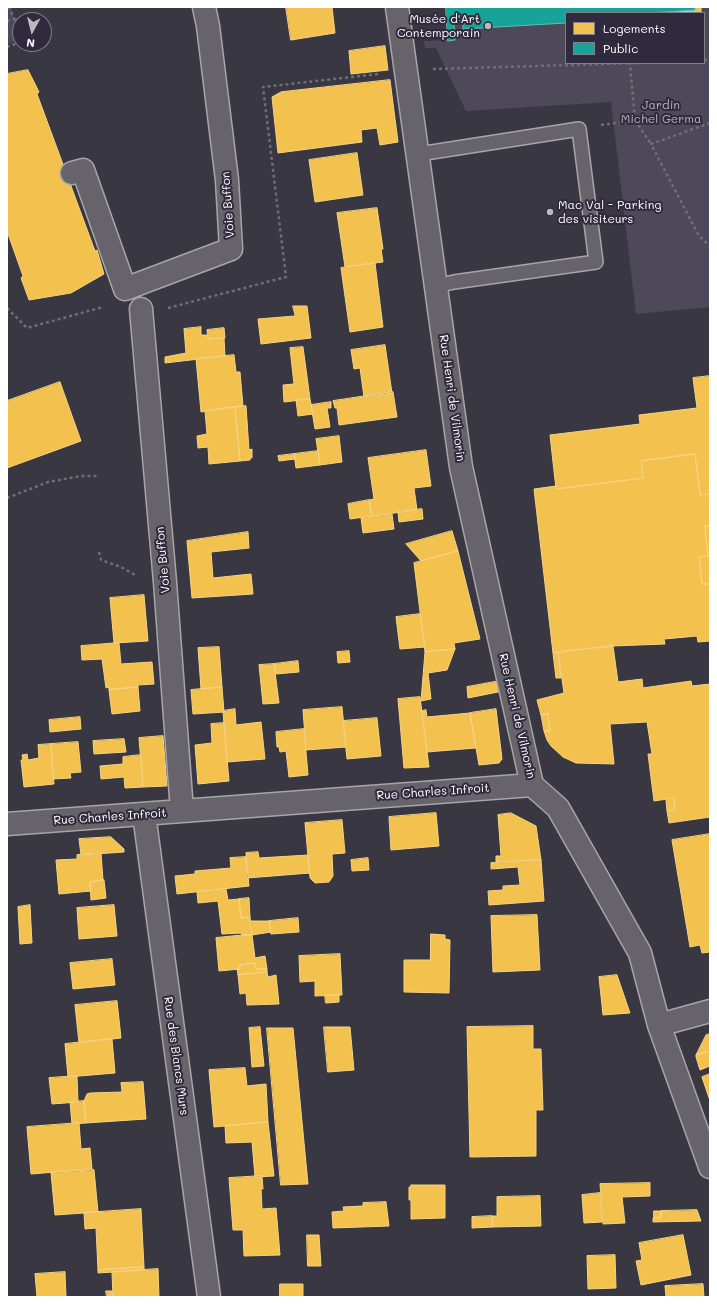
<!DOCTYPE html>
<meta charset="utf-8">
<style>
body{margin:0}
#map{position:relative;width:717px;height:1304px;overflow:hidden;background:#393741;font-family:Mali,sans-serif}
canvas{display:block}
.frame{position:absolute;inset:0;border:8px solid #fff;pointer-events:none}
.legend{position:absolute;left:565px;top:12px;width:140px;height:52px;box-sizing:border-box;background:#2f2a3d;border:1px solid #827f8b;margin:0;padding:5px 7px;list-style:none;font-size:12px;color:#fff}
.legend li{display:flex;align-items:center;gap:8px;height:20px}
.legend b{width:20px;border:1px solid #827f8b}
.north{position:absolute;left:12px;top:12px;width:40px;height:40px;box-sizing:border-box;background:#2f2a3d;border:1px solid #827f8b;border-radius:50%;rotate:187deg;font-size:11px;font-weight:700;line-height:16px;text-align:center;color:#fff}
.north::after{content:'';display:block;margin:auto;width:14px;height:18px;background:#bab9bc;clip-path:polygon(50% 0,100% 100%,50% 72%,0 100%)}
</style>
<div id="map">
<canvas width="717" height="1304"></canvas>
<div class="frame"></div>
<ul class="legend">
<li><b style="height:11px;background:#f2c14e"></b>Logements</li>
<li><b style="height:11px;background:#17a398"></b>Public</li>
</ul>
<div class="north">N</div>
</div>
<script>
const context = document.querySelector('canvas').getContext('2d');
context.lineJoin = 'round';
function fillPath(path, color) { context.fillStyle = color; context.fill(path, 'evenodd'); }
function trace(path, color, width, dash) { context.strokeStyle = color; context.lineWidth = width; context.lineCap = dash ? 'butt' : 'round'; context.setLineDash(dash || []); context.stroke(path); }
function label(font, color, halo, rows, align = 'center') {
  context.font = font + ' Mali,sans-serif'; context.lineWidth = 4; context.setLineDash([]); context.textBaseline = 'middle'; context.strokeStyle = halo; context.fillStyle = color; for (const [text, x, y, turn = 0] of rows) {
    context.save(); context.translate(x, y); context.rotate((+turn || 0) * Math.PI / 180); context.textAlign = isNaN(turn) ? turn : align; if (halo) context.strokeText(text, 0, 0); context.fillText(text, 0, 0); context.restore();
  }
}
fillPath(new Path2D(`
 M 7,7 L 11,7 L 20,35 L 20,39 L 7,44 Z
 M 701,7 L 710,7 L 710,307 L 636,314 L 611,102 L 466,111 L 436,48 L 425,48 L 424,41 L 455,40 L 454,23 L 463,22 L 463,29 L 566,23 L 566,63 L 704,63 L 704,13 L 701,13 Z`), '#4e4958');
const homes = new Path2D(`
 M 286,7 L 332,7 L 335,33 L 291,40 Z
 M 695,7 L 701,7 L 701,13 L 650,13 L 695,10 Z
 M 385,46 L 388,70 L 351,74 L 349,51 Z
 M 28,70 L 39,92 L 37,94 L 95,251 L 97,250 L 104,274 L 71,293 L 29,300 L 21,278 L 23,276 L 7,231 L 7,74 Z
 M 390,80 L 398,142 L 380,145 L 377,128 L 361,130 L 362,142 L 278,153 L 272,97 L 281,92 Z
 M 357,153 L 363,195 L 315,202 L 309,160 Z
 M 377,208 L 383,249 L 381,249 L 383,262 L 345,267 L 337,213 Z
 M 375,263 L 383,327 L 350,332 L 341,268 Z
 M 293,306 L 307,306 L 311,338 L 261,344 L 258,319 L 295,316 Z
 M 201,327 L 201,335 L 208,335 L 208,339 L 224,338 L 225,356 L 165,363 L 165,357 L 186,353 L 184,329 Z
 M 224,328 L 225,338 L 208,339 L 207,330 Z
 M 385,345 L 392,393 L 364,397 L 360,368 L 354,369 L 351,350 Z
 M 303,347 L 310,399 L 284,402 L 283,385 L 294,384 L 290,348 Z
 M 234,355 L 236,372 L 240,372 L 243,406 L 201,412 L 196,359 Z
 M 710,376 L 710,504 L 709,494 L 700,495 L 695,454 L 641,461 L 643,478 L 556,489 L 550,435 L 640,424 L 639,415 L 697,408 L 693,378 Z
 M 60,382 L 81,441 L 7,468 L 7,401 Z
 M 393,392 L 397,417 L 339,425 L 337,408 L 335,408 L 333,401 Z
 M 310,399 L 313,414 L 298,416 L 296,400 Z
 M 331,402 L 331,408 L 327,408 L 330,427 L 315,429 L 311,405 Z
 M 246,406 L 249,450 L 252,449 L 252,458 L 250,458 L 250,460 L 240,461 L 235,407 Z
 M 235,407 L 240,461 L 209,464 L 208,447 L 198,448 L 197,436 L 207,434 L 205,411 Z
 M 339,436 L 342,462 L 320,465 L 316,439 Z
 M 426,450 L 431,486 L 414,488 L 417,510 L 372,516 L 369,500 L 374,499 L 368,458 Z
 M 318,451 L 320,465 L 296,468 L 294,454 Z
 M 294,454 L 295,459 L 279,461 L 278,456 Z
 M 695,454 L 700,495 L 709,494 L 710,504 L 710,526 L 705,526 L 708,556 L 699,557 L 702,584 L 710,584 L 710,641 L 698,642 L 697,636 L 664,639 L 665,644 L 613,646 L 553,653 L 534,489 L 556,486 L 556,489 L 643,478 L 641,461 Z
 M 369,500 L 372,516 L 350,519 L 348,504 Z
 M 422,509 L 423,519 L 399,522 L 398,512 Z
 M 392,514 L 394,529 L 363,533 L 361,518 Z
 M 705,526 L 710,526 L 710,584 L 702,584 L 699,557 L 708,556 Z
 M 452,531 L 458,551 L 421,561 L 406,544 Z
 M 248,532 L 249,548 L 211,552 L 213,578 L 251,574 L 253,594 L 192,598 L 187,541 Z
 M 458,551 L 480,639 L 454,643 L 455,649 L 425,652 L 414,563 Z
 M 144,595 L 148,641 L 114,643 L 110,598 Z
 M 420,614 L 425,647 L 400,649 L 396,617 Z
 M 114,643 L 119,643 L 121,664 L 152,662 L 154,684 L 138,685 L 138,687 L 109,690 L 109,687 L 106,688 L 102,659 L 82,660 L 81,646 Z
 M 613,646 L 618,682 L 642,679 L 643,688 L 691,681 L 692,686 L 710,684 L 710,817 L 669,823 L 667,811 L 675,810 L 674,798 L 654,801 L 648,754 L 652,754 L 647,722 L 610,724 L 614,764 L 576,763 L 563,757 L 551,746 L 547,740 L 544,731 L 550,731 L 548,714 L 541,715 L 537,700 L 564,693 L 558,652 Z
 M 219,647 L 222,687 L 201,689 L 198,648 Z
 M 455,649 L 447,670 L 428,673 L 431,699 L 421,701 L 425,652 Z
 M 349,651 L 350,662 L 338,663 L 337,652 Z
 M 558,652 L 561,678 L 556,678 L 553,653 Z
 M 298,661 L 299,672 L 276,674 L 274,664 Z
 M 274,664 L 279,703 L 263,704 L 259,665 Z
 M 500,681 L 503,691 L 468,698 L 467,687 Z
 M 138,687 L 140,711 L 112,714 L 109,690 Z
 M 222,687 L 224,712 L 193,714 L 191,690 Z
 M 420,697 L 429,767 L 404,768 L 398,699 Z
 M 342,707 L 346,747 L 306,750 L 303,710 Z
 M 235,709 L 236,725 L 261,722 L 265,759 L 227,762 L 223,711 Z
 M 496,709 L 502,759 L 499,763 L 479,765 L 470,713 Z
 M 426,710 L 427,717 L 470,713 L 476,748 L 427,752 L 422,711 Z
 M 548,714 L 550,731 L 544,731 L 541,715 Z
 M 80,717 L 81,729 L 50,732 L 49,720 Z
 M 377,718 L 381,756 L 347,759 L 343,721 Z
 M 224,723 L 229,781 L 198,784 L 195,745 L 212,743 L 211,724 Z
 M 304,729 L 308,775 L 289,777 L 286,751 L 280,752 L 279,747 L 277,747 L 276,732 Z
 M 163,736 L 167,786 L 143,787 L 139,738 Z
 M 124,739 L 126,752 L 94,754 L 93,741 Z
 M 78,742 L 81,772 L 70,773 L 71,778 L 53,779 L 51,744 Z
 M 51,744 L 54,784 L 24,787 L 21,760 L 23,760 L 22,755 L 27,754 L 28,760 L 39,758 L 38,745 Z
 M 141,755 L 143,787 L 125,788 L 124,777 L 101,779 L 100,766 L 123,764 L 123,757 Z
 M 674,798 L 675,810 L 667,811 L 666,800 Z
 M 436,813 L 439,846 L 391,850 L 389,817 Z
 M 511,813 L 536,826 L 541,860 L 496,862 L 496,856 L 501,856 L 498,815 Z
 M 342,820 L 345,853 L 332,854 L 333,876 L 329,882 L 315,883 L 310,878 L 305,823 Z
 M 710,834 L 710,952 L 702,953 L 700,945 L 690,947 L 672,840 Z
 M 111,837 L 124,849 L 124,852 L 81,855 L 79,839 Z
 M 258,852 L 259,858 L 308,855 L 310,873 L 247,878 L 246,853 Z
 M 101,853 L 103,880 L 90,882 L 91,891 L 59,894 L 56,860 L 77,859 L 77,855 Z
 M 246,857 L 249,886 L 177,894 L 175,876 L 195,874 L 195,871 L 231,868 L 230,858 Z
 M 368,858 L 369,870 L 352,871 L 351,860 Z
 M 541,860 L 544,901 L 489,905 L 488,891 L 503,890 L 503,886 L 520,885 L 518,867 L 491,869 L 491,863 Z
 M 104,880 L 106,898 L 91,900 L 90,882 Z
 M 226,889 L 228,900 L 239,899 L 241,918 L 250,917 L 252,935 L 242,935 L 241,933 L 222,934 L 218,901 L 198,903 L 197,892 Z
 M 249,898 L 250,917 L 241,918 L 239,899 Z
 M 30,905 L 32,943 L 20,944 L 18,907 Z
 M 114,905 L 117,936 L 79,939 L 77,908 Z
 M 537,915 L 540,970 L 493,972 L 491,916 Z
 M 298,918 L 299,932 L 271,934 L 269,921 Z
 M 251,921 L 269,921 L 271,932 L 252,935 Z
 M 431,934 L 445,935 L 445,939 L 450,940 L 449,993 L 404,992 L 404,960 L 430,960 Z
 M 242,935 L 252,935 L 255,958 L 265,956 L 267,969 L 256,969 L 255,963 L 240,965 L 240,969 L 219,971 L 216,938 Z
 M 340,954 L 342,995 L 315,996 L 315,981 L 300,982 L 299,956 Z
 M 112,959 L 115,985 L 73,989 L 70,963 Z
 M 255,963 L 256,969 L 267,969 L 267,972 L 238,975 L 237,969 L 240,969 L 240,965 Z
 M 267,972 L 268,977 L 276,975 L 279,1004 L 247,1005 L 246,993 L 240,994 L 238,975 Z
 M 617,975 L 630,1013 L 603,1015 L 599,977 Z
 M 325,995 L 339,995 L 339,1002 L 326,1003 Z
 M 117,1001 L 121,1038 L 79,1043 L 75,1005 Z
 M 533,1026 L 533,1049 L 541,1049 L 543,1110 L 536,1110 L 536,1156 L 470,1157 L 467,1027 Z
 M 260,1027 L 264,1066 L 252,1067 L 249,1028 Z
 M 324,1027 L 350,1027 L 354,1070 L 328,1072 Z
 M 267,1028 L 293,1028 L 308,1184 L 281,1185 Z
 M 710,1034 L 710,1051 L 696,1055 L 706,1035 Z
 M 112,1039 L 115,1073 L 68,1077 L 65,1044 Z
 M 710,1051 L 710,1066 L 700,1070 L 696,1057 L 696,1055 Z
 M 245,1068 L 247,1086 L 266,1084 L 268,1122 L 214,1127 L 209,1070 Z
 M 710,1074 L 710,1098 L 709,1098 L 702,1077 Z
 M 77,1076 L 78,1102 L 52,1104 L 49,1078 Z
 M 143,1082 L 146,1119 L 86,1123 L 84,1101 L 87,1094 L 90,1093 L 122,1092 L 121,1083 Z
 M 84,1101 L 86,1123 L 72,1124 L 70,1102 Z
 M 268,1122 L 274,1176 L 255,1177 L 252,1142 L 226,1143 L 225,1126 Z
 M 79,1123 L 81,1149 L 90,1148 L 92,1169 L 31,1174 L 27,1127 Z
 M 94,1170 L 98,1212 L 55,1215 L 51,1173 Z
 M 262,1176 L 263,1189 L 261,1189 L 262,1209 L 276,1208 L 280,1255 L 244,1256 L 243,1230 L 233,1230 L 229,1178 Z
 M 650,1183 L 650,1196 L 622,1197 L 625,1223 L 603,1224 L 600,1184 Z
 M 411,1185 L 445,1185 L 445,1218 L 411,1219 L 411,1200 L 409,1200 L 409,1187 L 411,1187 Z
 M 600,1193 L 602,1222 L 584,1223 L 582,1195 Z
 M 540,1196 L 541,1226 L 493,1227 L 492,1216 L 497,1216 L 497,1197 Z
 M 386,1202 L 389,1226 L 333,1228 L 332,1212 L 344,1211 L 343,1207 L 363,1206 L 363,1203 Z
 M 141,1209 L 144,1267 L 98,1270 L 96,1228 L 85,1229 L 84,1213 Z
 M 697,1210 L 701,1221 L 653,1222 L 653,1218 L 661,1217 L 661,1211 Z
 M 654,1211 L 661,1211 L 661,1217 L 654,1218 Z
 M 492,1216 L 493,1227 L 472,1228 L 472,1217 Z
 M 307,1235 L 319,1235 L 321,1266 L 308,1266 Z
 M 683,1235 L 691,1275 L 641,1285 L 636,1261 L 642,1260 L 639,1243 Z
 M 615,1255 L 616,1288 L 588,1289 L 587,1256 Z
 M 144,1267 L 144,1270 L 98,1273 L 98,1270 Z
 M 158,1269 L 159,1297 L 113,1297 L 112,1272 Z
 M 65,1272 L 66,1297 L 37,1297 L 35,1274 Z
 M 280,1284 L 303,1284 L 303,1297 L 280,1297 Z
 M 703,1284 L 704,1297 L 666,1297 L 665,1286 Z
 M 106,1291 L 112,1291 L 113,1297 L 107,1297 Z`);
fillPath(homes, '#f2c14e');
trace(homes, '#f6d483', 1);
const public = new Path2D(`
 M 446,7 L 695,7 L 695,10 L 650,13 L 566,13 L 566,23 L 463,29 L 463,22 L 454,23 L 455,40 L 448,41 Z`);
fillPath(public, '#17a398');
trace(public, '#5dbfb7', 1);
const lane = new Path2D(`
 M 419,154 L 579,129 L 596,262 L 454,282 L 436,286`);
const street = new Path2D(`
 M 397,7 L 461,467 L 532,785
 M 72,173 L 83,170 L 125,289 L 231,249 L 227,180 L 208,26 L 204,7
 M 141,309 L 165,582 L 182,811
 M 144,814 L 209,1297
 M 7,824 L 532,785 L 558,808 L 640,953 L 659,1025 L 710,1167
 M 659,1025 L 710,1011`);
trace(lane, '#a6a5aa', 16);
trace(street, '#a6a5aa', 25);
trace(new Path2D(`
 M 14,19 L 20,21
 M 7,21 L 14,19 L 9,7
 M 7,47 L 20,42
 M 704,60 L 710,59
 M 433,69 L 640,63
 M 635,120 L 651,144
 M 710,123 L 651,144 L 699,236 L 710,246
 M 601,125 L 635,120 L 630,64
 M 7,308 L 27,328 L 103,307
 M 168,308 L 286,277 L 263,87 L 378,74
 M 7,498 L 48,482 L 81,476 L 99,476
 M 99,552 L 101,560 L 121,567 L 137,576`), '#6f6e73', 2.5, [3, 3]);
trace(lane, '#66646a', 13);
trace(street, '#66646a', 22);
for (const [x, y, r, color] of [
 [488,26,4,"#bab9bc"],
 [550,212,4,"#bab9bc"]
]) { const dot = new Path2D(); dot.arc(x, y, r, 0, 2 * Math.PI); context.fillStyle = color; context.fill(dot); trace(dot, '#2f2a3d', 1.5); }
label('12px', '#fff', '#2f2a3d', [
 ["Musée d'Art",480,19],
 ["Contemporain",480,33],
 ["Mac Val - Parking",558,205,"left"],
 ["des visiteurs",558,219,"left"]
], 'right');
label('12px', '#b9b7be', '#2f2a3d', [
 ["Jardin",661,105],
 ["Michel Germa",661,119]
]);
label('12px', '#fff', '#2f2a3d', [
 ["Voie Buffon",228,205,-94],
 ["Rue Henri de Vilmorin",452,398,82],
 ["Voie Buffon",163,560,-95],
 ["Rue Henri de Vilmorin",517,716,77],
 ["Rue Charles Infroit",433,792,-4],
 ["Rue Charles Infroit",110,817,-4],
 ["Rue des Blancs Murs",176,1056,82]
]);
</script>
